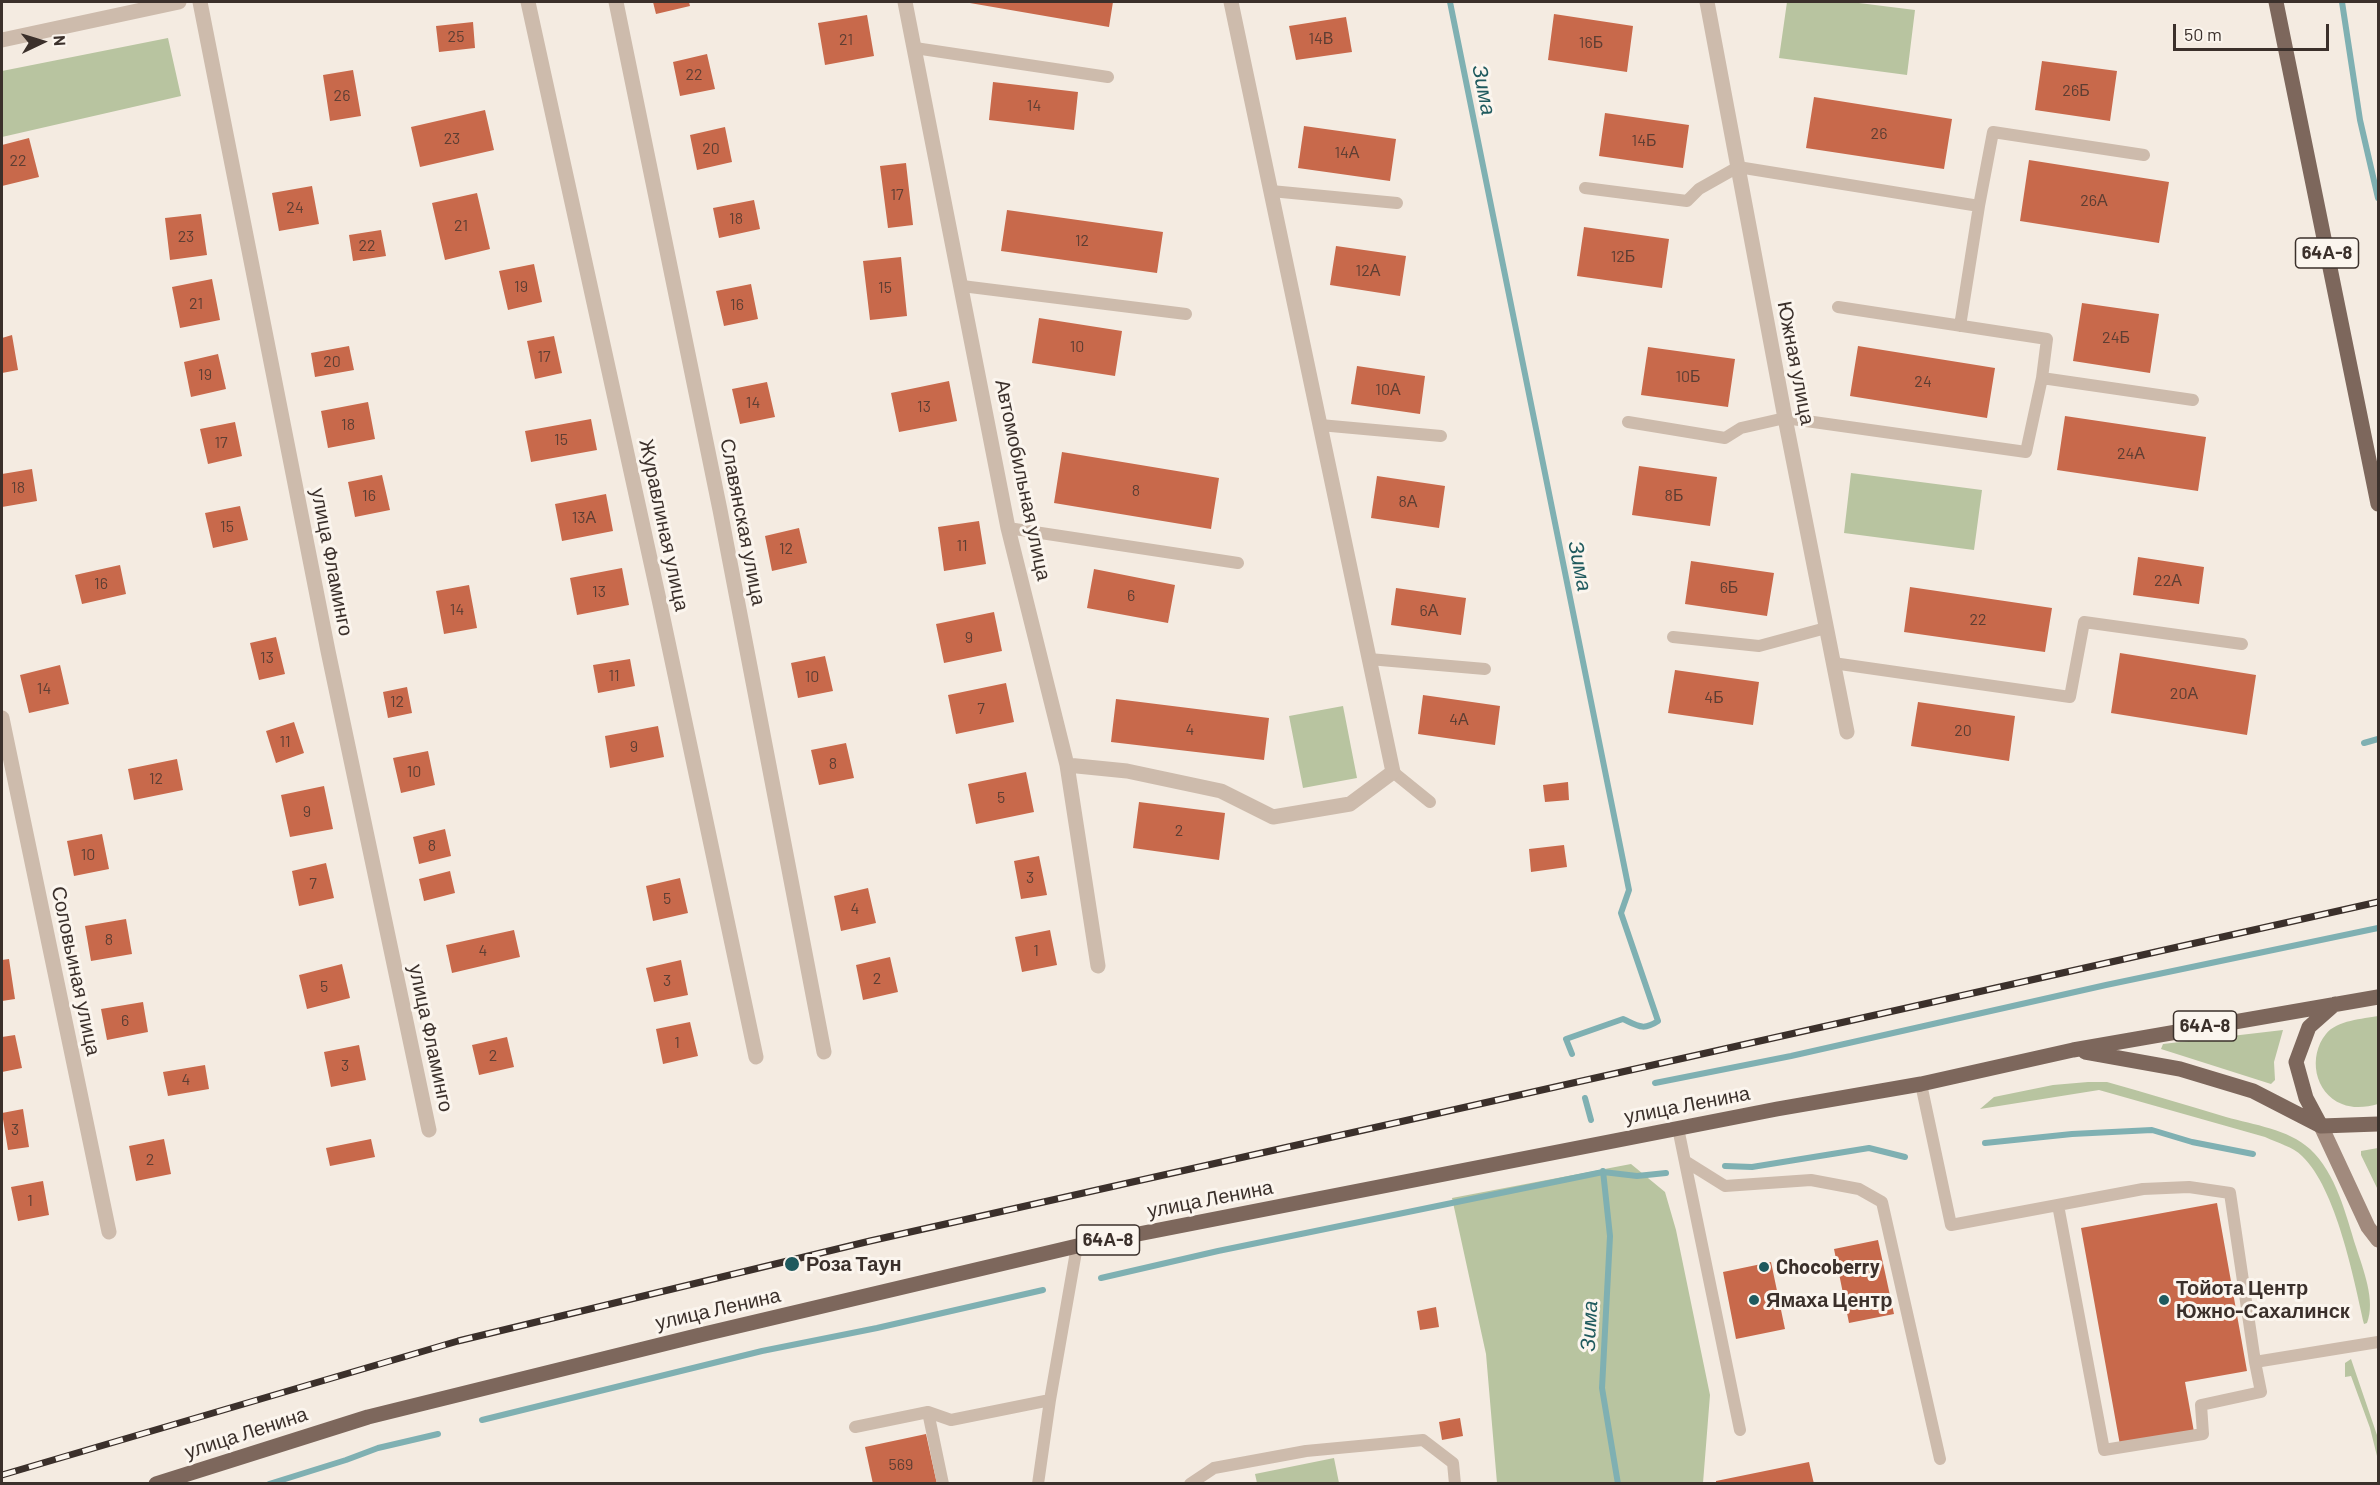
<!DOCTYPE html>
<meta charset="utf-8">
<style>
body{margin:0}
#map{position:relative;width:2380px;height:1485px;overflow:hidden;background:#f4ebe1;font-family:Barlow,sans-serif}
canvas{display:block}
.frame{position:absolute;inset:0;border:3px solid #3b302b;pointer-events:none}
.north{position:absolute;left:12px;top:12px;width:60px;height:60px;-webkit-text-stroke:4px #fbf5ee;paint-order:stroke;rotate:86deg;font-size:16px;font-weight:700;line-height:24px;text-align:center;color:#3b302b}
.north::after{content:'';display:block;margin:auto;width:21px;height:27px;background:#3b302b;clip-path:polygon(50% 0,100% 100%,50% 72%,0 100%)}
.scale{position:absolute;left:2173px;top:24px;width:156px;height:27px;box-sizing:border-box;border:3px solid #3b302b;border-top:0;padding-left:8px;font-size:18px;line-height:21px;white-space:nowrap;color:#3b302b;-webkit-text-stroke:4px #fbf5ee;paint-order:stroke}
</style>
<div id="map">
<canvas width="2380" height="1485"></canvas>
<div class="frame"></div>
<div class="north">N</div>
<div class="scale">50 m</div>
</div>
<script>
const context = document.querySelector('canvas').getContext('2d');
context.lineJoin = 'round';
function fillPath(path, color) { context.fillStyle = color; context.fill(path, 'evenodd'); }
function trace(path, color, width, dash) { context.strokeStyle = color; context.lineWidth = width; context.lineCap = dash ? 'butt' : 'round'; context.setLineDash(dash || []); context.stroke(path); }
function label(font, color, halo, rows, align = 'center') {
  context.font = font + ' Barlow,sans-serif'; context.lineWidth = 6; context.setLineDash([]); context.textBaseline = 'middle'; context.strokeStyle = halo; context.fillStyle = color; for (const [text, x, y, turn = 0] of rows) {
    context.save(); context.translate(x, y); context.rotate((+turn || 0) * Math.PI / 180); context.textAlign = isNaN(turn) ? turn : align; if (halo) context.strokeText(text, 0, 0); context.fillText(text, 0, 0); context.restore();
  }
}
fillPath(new Path2D(`
 M 1787,2 L 1851,2 L 1915,10 L 1907,75 L 1779,58 Z
 M 168,38 L 181,96 L 2,137 L 2,71 Z
 M 1851,473 L 1982,490 L 1974,550 L 1844,533 Z
 M 1343,706 L 1357,778 L 1303,788 L 1289,716 Z
 M 2378,1016 L 2378,1104 C 2367,1107 2354,1109 2342,1104 C 2314,1093 2308,1056 2326,1034 C 2337,1020 2363,1019 2378,1016 Z
 M 2283,1030 L 2274,1062 L 2275,1080 L 2271,1084 L 2161,1049 L 2163,1044 Z
 M 2088,1082 L 2107,1082 C 2147,1093 2186,1105 2226,1117 C 2254,1125 2288,1129 2310,1149 C 2336,1173 2346,1215 2356,1247 C 2363,1269 2376,1301 2367,1323 L 2364,1324 C 2354,1279 2336,1188 2302,1156 C 2293,1147 2278,1143 2265,1137 L 2099,1090 L 1980,1109 L 1994,1097 L 2053,1085 Z
 M 2378,1148 L 2378,1190 L 2361,1155 L 2361,1151 Z
 M 1631,1164 L 1665,1192 L 1676,1230 L 1710,1395 L 1703,1483 L 1497,1483 L 1486,1354 L 1452,1198 Z
 M 2351,1359 L 2378,1438 L 2378,1460 L 2370,1428 L 2351,1376 L 2345,1377 L 2345,1363 Z
 M 1334,1458 L 1339,1483 L 1257,1483 L 1255,1474 Z`), '#b8c4a0');
trace(new Path2D(`
 M 1450,2 L 1629,890 L 1621,913 L 1658,1021 C 1643,1031 1638,1026 1623,1019 L 1566,1039 L 1572,1054
 M 2342,2 L 2360,120 L 2378,198
 M 2364,743 L 2378,739
 M 1655,1083 L 1791,1056 L 2106,985 L 2378,928
 M 1585,1098 L 1591,1120
 M 1985,1143 L 2072,1134 L 2152,1130 L 2192,1142 L 2253,1154
 M 1725,1166 L 1752,1167 L 1869,1148 L 1905,1157
 M 1603,1171 L 1610,1236 L 1602,1388 L 1618,1484
 M 1101,1278 L 1218,1251 L 1603,1172 L 1637,1176 L 1666,1173
 M 482,1420 L 762,1351 L 877,1328 L 1043,1290
 M 269,1484 L 346,1460 L 378,1448 L 438,1434`), '#7fb0b2', 6);
fillPath(new Path2D(`
 M 653,2 L 689,2 L 690,6 L 656,14 Z
 M 964,2 L 1113,2 L 1109,27 Z
 M 1554,14 L 1633,26 L 1627,72 L 1548,60 Z
 M 867,15 L 874,56 L 825,65 L 818,23 Z
 M 1346,17 L 1352,52 L 1296,60 L 1289,26 Z
 M 473,22 L 475,48 L 439,52 L 436,26 Z
 M 707,54 L 715,89 L 680,96 L 673,62 Z
 M 2042,61 L 2117,71 L 2110,121 L 2035,110 Z
 M 353,70 L 361,116 L 330,121 L 323,75 Z
 M 993,82 L 1078,92 L 1074,130 L 989,120 Z
 M 1814,97 L 1952,119 L 1944,169 L 1806,148 Z
 M 485,110 L 494,150 L 420,167 L 411,127 Z
 M 1605,113 L 1689,125 L 1683,168 L 1599,156 Z
 M 1304,126 L 1396,139 L 1390,181 L 1298,168 Z
 M 725,127 L 732,162 L 697,170 L 690,135 Z
 M 29,138 L 39,177 L 2,186 L 2,145 Z
 M 2029,160 L 2169,182 L 2159,243 L 2020,221 Z
 M 906,163 L 913,225 L 888,228 L 880,166 Z
 M 312,186 L 319,224 L 279,231 L 272,193 Z
 M 477,193 L 490,249 L 445,260 L 432,203 Z
 M 754,200 L 760,229 L 719,238 L 713,208 Z
 M 1007,210 L 1163,232 L 1157,273 L 1001,251 Z
 M 201,214 L 207,255 L 170,260 L 165,218 Z
 M 1584,227 L 1669,239 L 1662,288 L 1577,276 Z
 M 381,230 L 386,256 L 353,261 L 349,235 Z
 M 1336,246 L 1406,256 L 1400,296 L 1330,285 Z
 M 901,257 L 907,316 L 870,320 L 863,261 Z
 M 534,264 L 542,302 L 508,310 L 499,271 Z
 M 212,279 L 220,320 L 180,328 L 172,287 Z
 M 751,284 L 758,319 L 724,326 L 716,291 Z
 M 2082,303 L 2159,314 L 2150,373 L 2073,361 Z
 M 1039,318 L 1122,331 L 1115,376 L 1032,363 Z
 M 12,335 L 18,370 L 2,373 L 2,338 Z
 M 554,336 L 562,373 L 535,379 L 527,341 Z
 M 349,346 L 354,370 L 315,377 L 311,353 Z
 M 1858,346 L 1995,368 L 1987,418 L 1850,396 Z
 M 1648,347 L 1735,359 L 1728,407 L 1641,395 Z
 M 218,354 L 226,389 L 191,397 L 184,362 Z
 M 1357,366 L 1425,376 L 1420,414 L 1351,404 Z
 M 949,381 L 957,421 L 899,432 L 891,393 Z
 M 767,382 L 775,417 L 740,424 L 732,389 Z
 M 368,402 L 375,439 L 328,448 L 321,411 Z
 M 2065,416 L 2206,437 L 2198,491 L 2057,470 Z
 M 591,419 L 597,450 L 531,462 L 525,431 Z
 M 235,422 L 242,456 L 208,464 L 200,429 Z
 M 1062,452 L 1219,478 L 1211,529 L 1054,503 Z
 M 1639,466 L 1717,477 L 1710,526 L 1632,515 Z
 M 32,469 L 37,501 L 2,507 L 2,474 Z
 M 382,475 L 390,510 L 355,517 L 348,482 Z
 M 1377,476 L 1445,486 L 1439,528 L 1371,518 Z
 M 606,494 L 613,531 L 562,541 L 555,504 Z
 M 240,506 L 248,540 L 213,548 L 205,513 Z
 M 979,521 L 986,564 L 944,571 L 938,527 Z
 M 799,528 L 807,563 L 772,571 L 765,536 Z
 M 2138,557 L 2204,567 L 2199,604 L 2133,595 Z
 M 1691,561 L 1774,573 L 1767,616 L 1685,604 Z
 M 120,565 L 126,594 L 82,604 L 75,575 Z
 M 622,568 L 629,605 L 577,615 L 570,578 Z
 M 1094,569 L 1175,585 L 1168,623 L 1087,608 Z
 M 469,585 L 477,628 L 444,634 L 436,591 Z
 M 1910,587 L 2052,608 L 2045,652 L 1904,632 Z
 M 1396,588 L 1466,598 L 1461,635 L 1391,625 Z
 M 994,612 L 1002,651 L 944,663 L 936,624 Z
 M 276,637 L 285,674 L 259,680 L 250,643 Z
 M 2120,653 L 2256,675 L 2247,735 L 2111,713 Z
 M 825,656 L 833,691 L 798,698 L 791,663 Z
 M 630,659 L 635,686 L 598,693 L 593,665 Z
 M 60,665 L 69,704 L 29,713 L 20,675 Z
 M 1675,670 L 1759,682 L 1753,725 L 1668,713 Z
 M 1006,683 L 1014,722 L 956,734 L 948,695 Z
 M 407,687 L 412,713 L 388,718 L 383,692 Z
 M 1423,695 L 1500,706 L 1495,745 L 1418,734 Z
 M 1116,699 L 1269,718 L 1264,760 L 1111,742 Z
 M 1918,702 L 2015,716 L 2009,761 L 1911,746 Z
 M 294,722 L 304,753 L 276,763 L 266,731 Z
 M 658,726 L 664,757 L 610,768 L 605,736 Z
 M 846,743 L 854,778 L 819,785 L 811,750 Z
 M 428,751 L 435,785 L 401,793 L 393,758 Z
 M 177,759 L 183,790 L 134,800 L 128,769 Z
 M 1026,772 L 1034,812 L 976,824 L 968,784 Z
 M 1568,782 L 1569,800 L 1545,802 L 1543,785 Z
 M 324,786 L 333,829 L 290,837 L 281,795 Z
 M 1139,802 L 1225,813 L 1219,860 L 1133,848 Z
 M 445,829 L 451,856 L 419,864 L 413,837 Z
 M 102,834 L 109,869 L 74,876 L 67,841 Z
 M 1564,845 L 1567,867 L 1531,872 L 1529,849 Z
 M 1039,856 L 1047,895 L 1021,899 L 1014,861 Z
 M 326,863 L 334,898 L 299,906 L 292,871 Z
 M 450,871 L 455,893 L 424,901 L 419,879 Z
 M 680,878 L 688,913 L 653,921 L 646,886 Z
 M 868,888 L 876,923 L 841,931 L 834,896 Z
 M 126,919 L 132,954 L 91,961 L 85,926 Z
 M 514,930 L 520,957 L 452,973 L 446,945 Z
 M 1050,930 L 1057,965 L 1022,972 L 1015,937 Z
 M 890,957 L 898,992 L 863,1000 L 856,965 Z
 M 9,959 L 15,999 L 2,1001 L 2,960 Z
 M 681,960 L 688,995 L 654,1002 L 646,968 Z
 M 342,964 L 350,998 L 307,1009 L 299,975 Z
 M 143,1002 L 148,1032 L 107,1040 L 101,1009 Z
 M 690,1022 L 698,1056 L 663,1064 L 656,1029 Z
 M 15,1035 L 22,1068 L 2,1072 L 2,1037 Z
 M 507,1037 L 514,1067 L 479,1075 L 472,1045 Z
 M 359,1045 L 366,1080 L 331,1087 L 324,1052 Z
 M 205,1065 L 209,1089 L 168,1096 L 163,1072 Z
 M 23,1109 L 29,1147 L 8,1150 L 2,1113 Z
 M 164,1139 L 171,1174 L 136,1181 L 129,1146 Z
 M 371,1139 L 375,1157 L 330,1166 L 326,1148 Z
 M 43,1181 L 49,1215 L 18,1221 L 11,1187 Z
 M 2217,1203 L 2247,1371 L 2185,1382 L 2194,1432 L 2120,1445 L 2081,1228 Z
 M 1878,1240 L 1894,1314 L 1849,1323 L 1834,1249 Z
 M 1771,1262 L 1785,1329 L 1736,1339 L 1723,1272 Z
 M 1436,1307 L 1439,1327 L 1420,1330 L 1417,1311 Z
 M 1460,1418 L 1463,1436 L 1442,1440 L 1439,1422 Z
 M 926,1434 L 937,1484 L 873,1484 L 865,1447 Z
 M 1809,1462 L 1814,1484 L 1716,1484 L 1716,1481 Z`), '#c8694b');
trace(new Path2D(`
 M 915,48 L 1108,77
 M 1585,188 L 1687,201 L 1699,189 L 1738,167 L 1979,206 L 1993,132 L 2144,155
 M 1271,191 L 1397,203
 M 962,286 L 1186,314
 M 1838,307 L 2047,339 L 2042,378
 M 1960,326 L 1979,206
 M 1628,422 L 1725,438 L 1741,428 L 1785,418 L 2026,452 L 2042,378 L 2193,400
 M 1320,425 L 1441,436
 M 1008,528 L 1238,563
 M 1673,637 L 1759,646 L 1826,628
 M 1369,659 L 1485,669
 M 1833,663 L 2070,697 L 2084,622 L 2242,644
 M 1393,772 L 1430,802
 M 1921,1084 L 1951,1225 L 2143,1189 L 2189,1187 L 2230,1193 L 2255,1362 L 2378,1342
 M 1678,1128 L 1740,1430
 M 1685,1161 L 1725,1186 L 1811,1180 L 1859,1189 L 1882,1202 L 1940,1459
 M 2058,1205 L 2104,1450 L 2203,1434 L 2201,1405 L 2261,1392 L 2255,1362
 M 928,1412 L 943,1484
 M 855,1427 L 928,1412 L 951,1420 L 1050,1400
 M 1038,1484 L 1050,1400 L 1077,1246
 M 1190,1484 L 1214,1468 L 1306,1451 L 1423,1440 L 1453,1463 L 1455,1484`), '#cdbbac', 12);
trace(new Path2D(`
 M 200,2 L 328,651 L 429,1130
 M 528,2 L 660,604 L 756,1057
 M 616,2 L 720,510 L 824,1052
 M 905,2 L 1008,528 L 1067,765 L 1098,966
 M 1707,2 L 1785,418 L 1847,732
 M 2,718 L 109,1232
 M 1067,765 L 1127,771 L 1221,791 L 1273,817 L 1350,804 L 1393,772 L 1231,2`), '#cdbbac', 15);
trace(new Path2D(`
 M 2,40 L 179,2`), '#cdbbac', 15);
trace(new Path2D(`
 M 2321,1126 L 2368,1227 L 2378,1240`), '#a18a7d', 15);
trace(new Path2D(`
 M 2276,2 L 2378,504
 M 2085,1052 L 2180,1069 L 2253,1091 L 2321,1126 L 2378,1124
 M 2321,1126 L 2306,1098 L 2296,1062 L 2309,1027 L 2335,1004
 M 156,1484 L 368,1417 L 700,1335 L 1077,1246 L 1777,1109 L 1921,1084 L 2073,1050 L 2378,997`), '#7d675c', 15);
const rail = new Path2D(`
 M 2,1475 L 458,1341 L 870,1241 L 2378,902`);
trace(rail, '#3b302b', 7);
trace(rail, '#fbf5ee', 4.5, [14]);
for (const [x, y, r, color] of [
 [792,1264,8,"#1f5a5e"],
 [1764,1267,6,"#1f5a5e"],
 [1754,1300,6,"#1f5a5e"],
 [2164,1300,6,"#1f5a5e"]
]) { const dot = new Path2D(); dot.arc(x, y, r, 0, 2 * Math.PI); context.fillStyle = color; context.fill(dot); trace(dot, '#fbf5ee', 2); }
label('16px', '#5e3e33', null, [
 ["25",456,37],
 ["14В",1321,39],
 ["21",846,40],
 ["16Б",1591,43],
 ["22",694,75],
 ["26Б",2076,91],
 ["26",342,96],
 ["14",1034,106],
 ["26",1879,134],
 ["23",452,139],
 ["14Б",1644,141],
 ["20",711,149],
 ["14А",1347,153],
 ["22",18,161],
 ["17",897,195],
 ["26А",2094,201],
 ["24",295,208],
 ["18",736,219],
 ["21",461,226],
 ["23",186,237],
 ["12",1082,241],
 ["22",367,246],
 ["12Б",1623,257],
 ["12А",1368,271],
 ["19",521,287],
 ["15",885,288],
 ["21",196,304],
 ["16",737,305],
 ["24Б",2116,338],
 ["10",1077,347],
 ["17",544,357],
 ["20",332,362],
 ["19",205,375],
 ["10Б",1688,377],
 ["24",1923,382],
 ["10А",1388,390],
 ["14",753,403],
 ["13",924,407],
 ["18",348,425],
 ["15",561,440],
 ["17",221,443],
 ["24А",2131,454],
 ["18",18,488],
 ["8",1136,491],
 ["16",369,496],
 ["8Б",1674,496],
 ["8А",1408,502],
 ["13А",584,518],
 ["15",227,527],
 ["11",962,546],
 ["12",786,549],
 ["22А",2168,581],
 ["16",101,584],
 ["6Б",1729,588],
 ["13",599,592],
 ["6",1131,596],
 ["14",457,610],
 ["6А",1429,611],
 ["22",1978,620],
 ["9",969,638],
 ["13",267,658],
 ["11",614,676],
 ["10",812,677],
 ["14",44,689],
 ["20А",2184,694],
 ["4Б",1714,698],
 ["12",397,702],
 ["7",981,709],
 ["4А",1459,720],
 ["4",1190,730],
 ["20",1963,731],
 ["11",285,742],
 ["9",634,747],
 ["8",833,764],
 ["10",414,772],
 ["12",156,779],
 ["5",1001,798],
 ["9",307,812],
 ["2",1179,831],
 ["8",432,846],
 ["10",88,855],
 ["3",1030,878],
 ["7",313,884],
 ["5",667,899],
 ["4",855,909],
 ["8",109,940],
 ["4",483,951],
 ["1",1036,951],
 ["2",877,979],
 ["3",667,981],
 ["5",324,987],
 ["6",125,1021],
 ["1",677,1043],
 ["2",493,1056],
 ["3",345,1066],
 ["4",186,1080],
 ["3",15,1130],
 ["2",150,1160],
 ["1",30,1201],
 ["569",901,1465]
]);
for (const [x, y, w] of [
 [2327,253,63],
 [2205,1026,63],
 [1108,1240,63]
]) { const box = new Path2D(); box.roundRect(x - w / 2, y - 15, w, 30, 4.5); context.fillStyle = '#fbf5ee'; context.fill(box); trace(box, '#3b302b', 1.5); }
label('bold 18px', '#3b302b', null, [
 ["64А-8",2327,253],
 ["64А-8",2205,1026],
 ["64А-8",1108,1240]
]);
label('20px', '#3b302b', '#fbf5ee', [
 ["Южная улица",1796,363,79],
 ["Автомобильная улица",1023,480,78],
 ["Славянская улица",743,522,79],
 ["Журавлиная улица",664,525,78],
 ["улица Фламинго",332,562,79],
 ["Соловьиная улица",76,971,78],
 ["улица Фламинго",431,1038,78],
 ["улица Ленина",1687,1105,-11],
 ["улица Ленина",1210,1199,-11],
 ["улица Ленина",718,1309,-13],
 ["улица Ленина",246,1433,-18]
]);
label('bold 20px', '#3b302b', '#fbf5ee', [
 ["Роза Таун",806,1264],
 ["Chocoberry",1776,1267],
 ["Тойота Центр",2176,1288],
 ["Южно-Сахалинск",2176,1311],
 ["Ямаха Центр",1766,1300]
], 'left');
label('italic 21px', '#1f5a5e', '#fbf5ee', [
 ["Зима",1484,90,79],
 ["Зима",1580,566,79],
 ["Зима",1589,1326,-87]
]);
</script>
